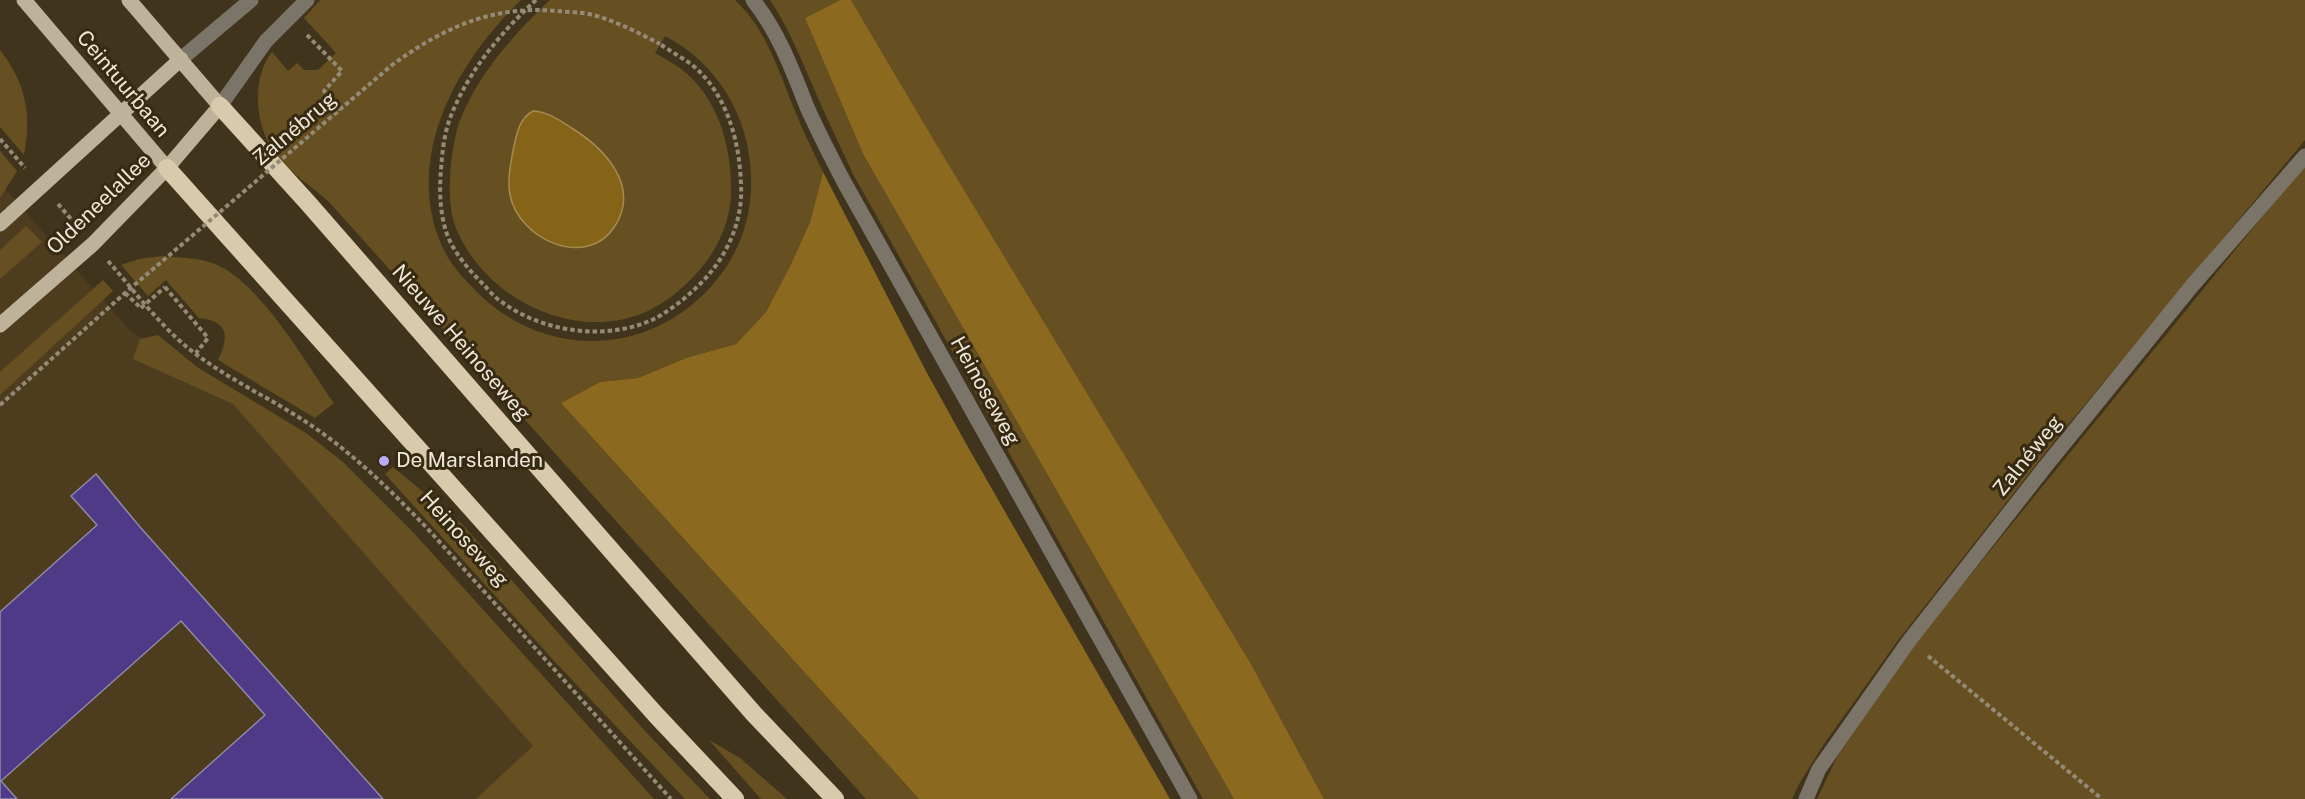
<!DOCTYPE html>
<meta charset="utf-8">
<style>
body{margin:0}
canvas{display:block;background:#41341c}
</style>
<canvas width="2305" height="799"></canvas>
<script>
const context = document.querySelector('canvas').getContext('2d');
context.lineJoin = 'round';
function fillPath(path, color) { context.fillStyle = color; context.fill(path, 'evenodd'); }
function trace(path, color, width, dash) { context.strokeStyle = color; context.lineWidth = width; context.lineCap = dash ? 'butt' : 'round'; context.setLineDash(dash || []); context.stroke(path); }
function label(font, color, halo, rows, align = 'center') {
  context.font = font + ' "Public Sans",sans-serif'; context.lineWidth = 6; context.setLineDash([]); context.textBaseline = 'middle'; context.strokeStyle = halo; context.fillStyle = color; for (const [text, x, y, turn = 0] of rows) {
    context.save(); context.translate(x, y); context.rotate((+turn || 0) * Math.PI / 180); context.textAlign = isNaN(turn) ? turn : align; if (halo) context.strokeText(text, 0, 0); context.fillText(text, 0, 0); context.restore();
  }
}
fillPath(new Path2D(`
 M 0,183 L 130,331 L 263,415 L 584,757 L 538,799 L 0,799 Z`), '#4d3d1e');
fillPath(new Path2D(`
 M 320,0 L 521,0 C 459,60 406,151 439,239 C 446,259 460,275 475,290 C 539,356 639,359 705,293 C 737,261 753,220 751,175 C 749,116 717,63 665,36 L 655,53 C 665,59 677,65 686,73 C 717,100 730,142 731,183 C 733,218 718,252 693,277 C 681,290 666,302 650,310 C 579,344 491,302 459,235 C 448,213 449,187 451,163 C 453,150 455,135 459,123 C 478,74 513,35 550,0 L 735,0 C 768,31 779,73 796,113 C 804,134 814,153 823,172 L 810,222 L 790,266 L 766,312 L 736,344 L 686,358 L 638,378 L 600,382 L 561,403 L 919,799 L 866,799 L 329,202 C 311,186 288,171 274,152 C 255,125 251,78 272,52 L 288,71 L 297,63 L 304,70 L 318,70 L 336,53 L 304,18 Z
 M 770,0 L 840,0 L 805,18 L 863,154 L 1234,799 L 1203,799 L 853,174 C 839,143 824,113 811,82 C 798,52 788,27 770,0 Z
 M 851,0 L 2305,0 L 2305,140 L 2053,443 L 1899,639 L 1824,744 L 1799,784 L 1792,799 L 1324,799 L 1251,664 L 935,142 Z
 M 0,50 C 26,83 32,115 24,155 L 0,127 Z
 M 0,151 L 17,171 L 0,198 Z
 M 2305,167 L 2305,799 L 1817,799 L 1837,757 L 1923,633 L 2293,179 Z
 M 26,226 L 42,242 L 0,279 L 0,250 Z
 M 161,256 C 179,258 198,257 215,264 C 261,283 305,362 334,403 L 315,418 L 218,360 C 230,336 228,321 199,318 L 166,280 L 148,296 L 121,265 L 139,259 Z
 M 103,280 L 113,291 L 0,395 L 0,372 Z
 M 158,335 L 197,367 L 306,433 L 343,462 L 413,532 L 654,799 L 476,799 L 533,746 L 233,404 L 133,359 L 140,339 Z
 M 393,467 L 462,524 L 644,730 L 710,799 L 685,799 L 557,664 L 385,474 Z
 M 709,740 L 740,758 L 787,799 L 761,799 Z`), '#664f21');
fillPath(new Path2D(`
 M 840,0 L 851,0 L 935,142 L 1251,664 L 1324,799 L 1234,799 L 863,154 L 805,18 Z
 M 823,172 L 927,373 L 969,449 L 1170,799 L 919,799 L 561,403 L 600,382 L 638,378 L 686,358 L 736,344 L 766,312 L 790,266 L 810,222 Z`), '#8b691f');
const water = new Path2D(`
 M 533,111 C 548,112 558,119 570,127 C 603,147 641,185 615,226 C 587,270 519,240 510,195 C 507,180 511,161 514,146 C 517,132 520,118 533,111 Z`);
fillPath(water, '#856417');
trace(water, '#a48b51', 1.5);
const building = new Path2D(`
 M 96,474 L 140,527 L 383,799 L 171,799 L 265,715 L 181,621 L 1,781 L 17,799 L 0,799 L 0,612 L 97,525 L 71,496 Z`);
fillPath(building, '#4e3a87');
trace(building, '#8e8aa7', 1.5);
trace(new Path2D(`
 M 536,0 C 500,33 466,74 449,121 C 444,136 442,154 441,170 C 439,192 440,216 448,237 C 456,255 469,270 483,284 C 488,289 493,296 499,300 C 541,332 605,342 654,319 C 671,310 687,297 701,283 C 726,258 743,222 741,186 C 740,142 727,93 691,64 C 681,57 670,51 660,44
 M 307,35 L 342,71 L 324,91 L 340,110
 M 0,139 L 25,168
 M 58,204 L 77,226
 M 108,261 C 132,288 154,318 181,342 C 221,377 272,398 315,428 C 357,457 392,492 427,528 L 671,799
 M 165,287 L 208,338 L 196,353
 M 125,293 L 141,308
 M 1928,656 L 2102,799`), '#948a76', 4, [4.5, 3]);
trace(new Path2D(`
 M 753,0 C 779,33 792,69 807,107 C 818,132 831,157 844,182 L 1190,799
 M 181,59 L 251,0
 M 220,106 L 266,41 L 307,0
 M 1806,799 L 1819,769 L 1909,641 L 2045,467 L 2191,287 L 2305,156`), '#7b7569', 15);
trace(new Path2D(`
 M 24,0 L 167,168
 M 0,224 L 181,59
 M 0,325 L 93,244 L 167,168 L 220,106 L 129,0`), '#beb29a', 15);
trace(new Path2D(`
 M 220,106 L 308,203 L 754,714 L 835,799
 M 167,168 L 656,715 L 735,799`), '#d9caad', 18);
trace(new Path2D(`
 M 141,308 L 165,287
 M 0,405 L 125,293 L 392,65 C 443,28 492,5 557,11 C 567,12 578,12 589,14 C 614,20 637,32 660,44`), '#948a76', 4, [4.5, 3]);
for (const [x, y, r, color] of [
 [384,461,6,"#b8abf7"]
]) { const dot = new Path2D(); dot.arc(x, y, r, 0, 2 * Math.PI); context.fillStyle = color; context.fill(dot); trace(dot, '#362a12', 2); }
label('21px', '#eee7d8', '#362a12', [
 ["Ceintuurbaan",123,84,50],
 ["Zalnébrug",295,129,-40],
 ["Oldeneelallee",99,204,-44],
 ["Nieuwe Heinoseweg",461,343,49],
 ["Heinoseweg",985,391,61],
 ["Zalnéweg",2028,456,-51],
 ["Heinoseweg",464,539,48]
]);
label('21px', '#eee7d8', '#362a12', [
 ["De Marslanden",396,461]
], 'left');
</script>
